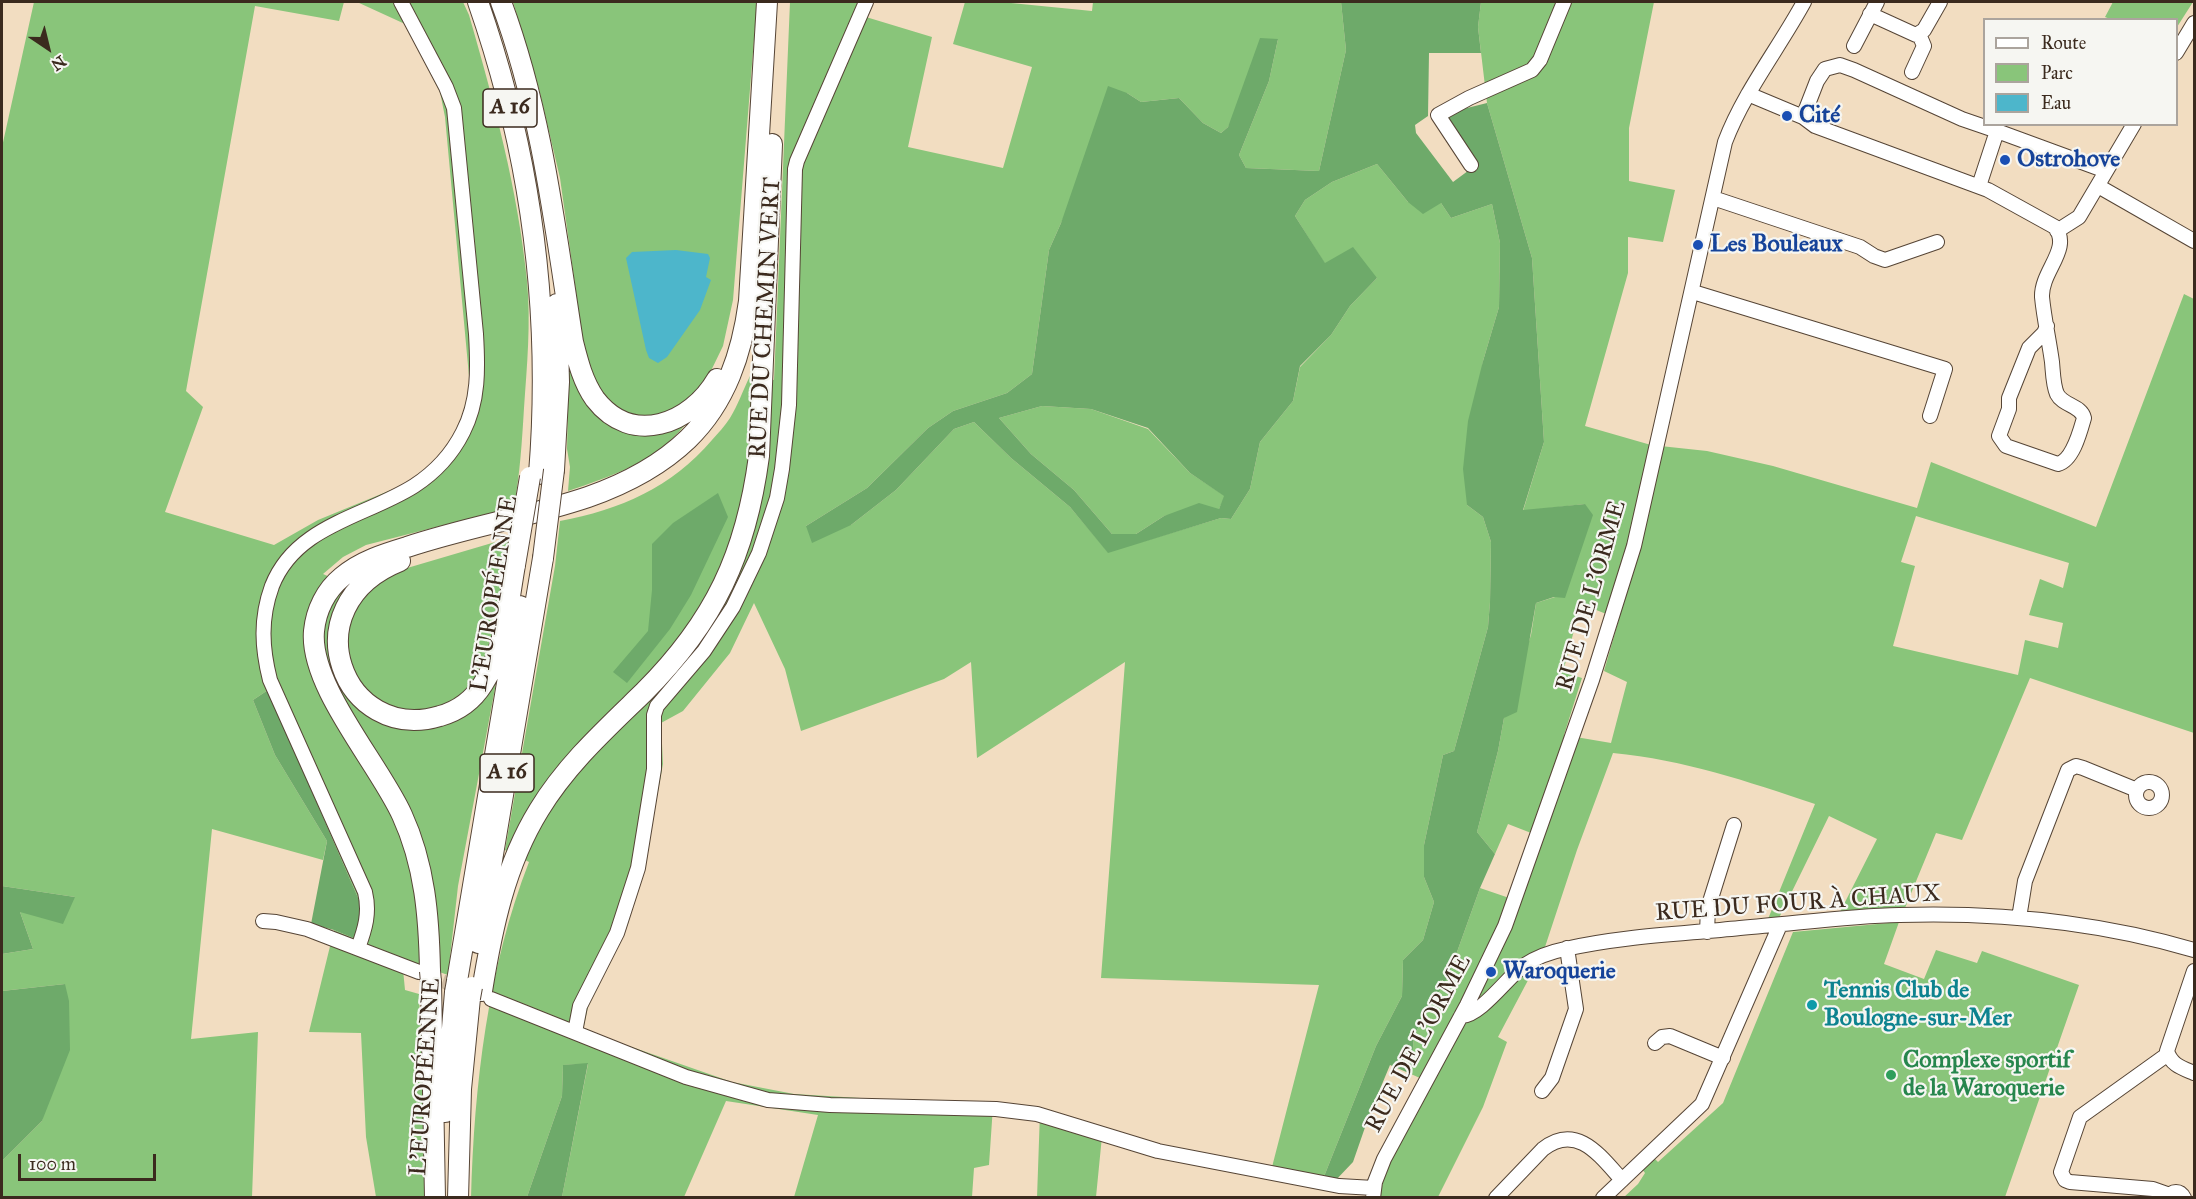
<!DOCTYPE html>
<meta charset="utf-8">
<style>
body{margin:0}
#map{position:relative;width:2196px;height:1199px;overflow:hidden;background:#f2ddc1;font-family:"IM FELL Great Primer",serif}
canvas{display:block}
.frame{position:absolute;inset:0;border:3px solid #3b2a1e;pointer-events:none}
.legend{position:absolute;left:1983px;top:18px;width:195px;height:108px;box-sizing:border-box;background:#f6f6f2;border:2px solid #aba49d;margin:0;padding:8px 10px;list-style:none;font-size:18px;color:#3b2a1e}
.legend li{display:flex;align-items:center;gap:12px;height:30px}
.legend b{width:30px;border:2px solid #aba49d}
.north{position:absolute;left:18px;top:18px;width:60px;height:60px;-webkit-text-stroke:4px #f6f6f2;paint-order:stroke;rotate:145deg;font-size:16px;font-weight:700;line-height:24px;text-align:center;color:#3b2a1e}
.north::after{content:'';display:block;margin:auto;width:21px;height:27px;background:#3b2a1e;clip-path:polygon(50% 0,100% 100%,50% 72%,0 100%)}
.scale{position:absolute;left:18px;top:1154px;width:138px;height:27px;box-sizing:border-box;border:3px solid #3b2a1e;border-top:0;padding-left:8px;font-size:18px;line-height:21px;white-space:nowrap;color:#3b2a1e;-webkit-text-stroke:4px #f6f6f2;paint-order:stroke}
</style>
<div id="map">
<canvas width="2196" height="1199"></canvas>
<div class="frame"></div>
<ul class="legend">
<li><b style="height:8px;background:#fff"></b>Route</li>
<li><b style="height:16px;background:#89c57a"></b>Parc</li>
<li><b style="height:16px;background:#4db6cb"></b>Eau</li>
</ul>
<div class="north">N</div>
<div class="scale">100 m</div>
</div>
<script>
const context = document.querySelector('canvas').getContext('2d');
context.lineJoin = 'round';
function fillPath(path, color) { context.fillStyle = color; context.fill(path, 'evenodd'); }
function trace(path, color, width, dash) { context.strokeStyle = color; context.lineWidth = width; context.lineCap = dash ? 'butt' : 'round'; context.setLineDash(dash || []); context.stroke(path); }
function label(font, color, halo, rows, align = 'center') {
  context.font = font + ' "IM FELL Great Primer",serif'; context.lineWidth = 4.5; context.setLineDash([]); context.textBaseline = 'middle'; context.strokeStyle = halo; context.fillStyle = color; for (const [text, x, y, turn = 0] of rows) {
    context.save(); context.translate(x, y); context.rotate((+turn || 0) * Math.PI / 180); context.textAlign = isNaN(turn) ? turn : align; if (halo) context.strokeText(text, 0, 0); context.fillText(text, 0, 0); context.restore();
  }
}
fillPath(new Path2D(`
 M 34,2 L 344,2 L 339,21 L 255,6 L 186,391 L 203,407 L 165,512 L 274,545 L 318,520 L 408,483 L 439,458 L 460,425 L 470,387 L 445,117 L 440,92 L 405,24 L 357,2 L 463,2 L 469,15 C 494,102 518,190 527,281 C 531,323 527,366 524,408 C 522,441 520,474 514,507 L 366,545 L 343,557 L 323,574 L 348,585 L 376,583 L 397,571 L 509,538 L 505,580 L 492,644 L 476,675 L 496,683 L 458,886 L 448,975 L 402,959 L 405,990 L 419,994 L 428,1197 L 376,1197 L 366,1137 L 361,1033 L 309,1032 L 334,930 L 358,940 L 362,907 L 268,690 L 253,700 L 275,755 L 327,841 L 323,860 L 212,829 L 191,1039 L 258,1032 L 252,1197 L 2,1197 L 2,1161 L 42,1121 L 65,984 L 2,991 L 2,954 L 33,949 L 20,912 L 75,897 L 2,886 L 2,147 Z
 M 513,2 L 757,2 L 733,300 L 723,346 L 707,379 L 684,405 L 685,425 C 655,462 612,476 568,491 L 570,467 L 567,449 L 569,360 L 585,356 L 560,178 L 539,89 Z
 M 790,2 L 872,2 L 866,17 L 932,37 L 908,147 L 1003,168 L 1032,67 L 953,44 L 965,2 L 1001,2 L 1092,11 L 1093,2 L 1341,2 L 1346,50 L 1319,171 L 1246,168 L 1239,155 L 1269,81 L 1278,39 L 1228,127 L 1221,133 L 1203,123 L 1179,98 L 1141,102 L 1127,93 L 1061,223 L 1049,250 L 1032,374 L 1007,393 L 953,411 L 928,428 L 867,488 L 806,526 L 851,525 L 896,490 L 954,429 L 974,422 L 1011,458 L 1070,507 L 1108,552 L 1221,518 L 1231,519 L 1250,489 L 1260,442 L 1293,401 L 1300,367 L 1331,335 L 1350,306 L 1377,278 L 1325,264 L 1295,216 L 1305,200 L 1332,182 L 1377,164 L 1408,202 L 1441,203 L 1451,218 L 1492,204 L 1500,243 L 1499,307 L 1483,361 L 1467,505 L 1483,517 L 1491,542 L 1490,602 L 1488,627 L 1454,751 L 1443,755 L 1424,845 L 1424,877 L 1434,902 L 1423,940 L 1403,960 L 1402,996 L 1376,1046 L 1323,1179 L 1272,1167 L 1319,985 L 1101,978 L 1125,662 L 977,758 L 971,662 L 944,679 L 801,731 L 785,669 L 754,603 L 730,653 L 683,711 L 661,723 L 663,764 L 649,840 L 628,924 L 588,1007 L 583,1030 L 732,1082 L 794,1094 L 993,1106 L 989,1165 L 974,1168 L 972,1197 L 794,1197 L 818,1115 L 726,1101 L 684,1197 L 562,1197 L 588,1064 L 563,1065 L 562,1096 L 527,1197 L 471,1198 C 474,1085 488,967 529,862 L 505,850 L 555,566 L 560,521 C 620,510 672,487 712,440 C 718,433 725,426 730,418 C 738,405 743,390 750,376 L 774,380 Z
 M 1481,2 L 1654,2 L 1629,128 L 1629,181 L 1675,190 L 1663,242 L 1628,237 L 1628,273 L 1585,426 L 1651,445 L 1707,451 L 1773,466 L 1917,508 L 1931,462 L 2096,527 L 2184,294 L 2194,299 L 2194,733 L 2030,678 L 1962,840 L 1936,833 L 1905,908 L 1840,912 L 1877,839 L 1829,816 L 1778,920 L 1768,919 L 1815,804 C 1746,781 1685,760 1613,753 L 1577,850 L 1544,950 L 1498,1037 L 1507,1042 L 1483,1107 L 1438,1197 L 1379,1198 L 1387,1167 L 1422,1079 L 1411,1074 L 1414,1035 L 1448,977 L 1480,888 L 1521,902 L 1544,838 L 1508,824 L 1495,854 L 1477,832 L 1498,751 L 1504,718 L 1531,635 L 1536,603 L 1555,597 L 1585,504 L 1523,511 L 1544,442 L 1532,258 L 1487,103 L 1478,27 ZM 1916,516 L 2069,563 L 2063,588 L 2040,579 L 2029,615 L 2063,623 L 2058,648 L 2025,640 L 2018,675 L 1893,646 L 1915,566 L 1901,562 ZM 1581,604 L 1619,619 L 1604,671 L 1627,682 L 1611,743 L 1564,735 L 1582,678 L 1563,672 Z
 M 2113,2 L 2193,2 L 2177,27 L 2176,20 L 2110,19 L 2105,17 Z
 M 1042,406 L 1091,409 L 1148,429 L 1190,473 L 1225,496 L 1219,509 L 1164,516 L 1136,534 L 1112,534 L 1074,490 L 1031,454 L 999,418 Z
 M 1899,922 L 1884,964 L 1924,979 L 1936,950 L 1977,963 L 1982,951 L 2079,985 L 2005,1197 L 1623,1198 L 1638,1184 L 1645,1173 L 1642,1169 L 1654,1158 L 1658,1162 L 1723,1103 L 1793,932 Z
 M 1040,1112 L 1086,1125 L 1103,1126 L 1096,1197 L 1037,1198 Z`), '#89c57a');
fillPath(new Path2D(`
 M 1341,2 L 1481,2 L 1478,27 L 1481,53 L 1429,53 L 1428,116 L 1415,125 L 1416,133 L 1453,182 L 1476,165 L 1446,118 L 1463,109 L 1487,103 L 1532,258 L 1544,442 L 1523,510 L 1585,504 L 1593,515 L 1565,598 L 1554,597 L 1536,603 L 1517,712 L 1504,718 L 1498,751 L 1477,832 L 1495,854 L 1480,888 L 1448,977 L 1414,1035 L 1411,1074 L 1390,1065 L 1370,1113 L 1353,1162 L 1334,1182 L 1323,1179 L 1376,1046 L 1402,996 L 1403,960 L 1423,940 L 1434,902 L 1424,877 L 1424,845 L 1443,755 L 1454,751 L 1488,627 L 1490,602 L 1491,542 L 1483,517 L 1467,505 L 1463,469 L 1468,421 L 1483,361 L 1499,307 L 1500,243 L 1492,204 L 1451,218 L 1441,203 L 1423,214 L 1408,202 L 1377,164 L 1332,182 L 1305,200 L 1295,216 L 1325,263 L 1353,247 L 1377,278 L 1350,306 L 1331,335 L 1300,366 L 1293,401 L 1260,442 L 1250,489 L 1231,519 L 1221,518 L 1108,553 L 1070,507 L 1011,458 L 974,422 L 954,429 L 896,490 L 851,525 L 812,543 L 806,526 L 867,488 L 928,428 L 953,411 L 1007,393 L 1032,374 L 1049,250 L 1061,223 L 1108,86 L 1127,93 L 1141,102 L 1179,98 L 1203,123 L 1221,133 L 1228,127 L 1260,38 L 1278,39 L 1269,81 L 1239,155 L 1246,168 L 1319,171 L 1346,50 ZM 1042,406 L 1091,409 L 1148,428 L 1190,473 L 1224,496 L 1219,509 L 1199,503 L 1164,516 L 1136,534 L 1112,534 L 1074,490 L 1031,454 L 999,418 Z
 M 718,493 L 728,517 L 691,595 L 670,629 L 627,683 L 613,672 L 648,631 L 652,590 L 652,544 L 673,523 Z
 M 268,690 L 362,907 L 358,940 L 334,930 L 311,924 L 327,841 L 275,755 L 253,700 Z
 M 2,886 L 75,897 L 63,924 L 20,912 L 33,949 L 2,954 Z
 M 65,984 L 69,1001 L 70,1050 L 42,1121 L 2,1161 L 2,991 Z
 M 588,1063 L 562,1197 L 527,1197 L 562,1096 L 563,1065 Z`), '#6eaa6a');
fillPath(new Path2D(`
 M 676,250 L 708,254 L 710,258 L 706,277 L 711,280 L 700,310 L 667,357 L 658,363 L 649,358 L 646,350 L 626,258 L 632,252 Z`), '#4db6cb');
trace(new Path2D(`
 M 423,974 L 464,989`), '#cdb9a0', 14, [14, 7]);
const minor = new Path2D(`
 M 1870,14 L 1916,35 L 1924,30 L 1940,2
 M 1854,46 L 1877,2
 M 2176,53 L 2194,23
 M 1912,72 L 1924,46 L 1919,34
 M 1748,94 L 1803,117 L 1815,126 L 1988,190 L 2055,227 C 2072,249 2041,271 2042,297 C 2044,318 2049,340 2052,362 C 2053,372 2053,385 2057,394 C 2063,406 2081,405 2084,418 C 2080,432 2073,460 2058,464 L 2006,446 L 1999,436 L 2009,409 L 2009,398 L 2029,348 L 2044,333 L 2047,326
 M 1803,117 L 1817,81 L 1825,69 L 1840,65 L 1854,70 L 1962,119 L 1997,131 L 1979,186
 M 1997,131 L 2106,171
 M 1471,165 L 1438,115 L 1469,98 L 1532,70 L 1540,60 L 1564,2
 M 2098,186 L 2194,241
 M 1713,198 L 1860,247 L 1874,256 L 1885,260 L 1937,242
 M 2057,231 L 2079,217 L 2134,124
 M 1693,292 L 1945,369 L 1930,416
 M2136 795a13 13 0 1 1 26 0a13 13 0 1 1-26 0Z
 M 2019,918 L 2025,881 L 2068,770 L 2076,766 L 2083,768 L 2137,790
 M 263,921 L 276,922 L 307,929 L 419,972
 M 1707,932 L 1708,908 L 1734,825
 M 358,948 C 365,929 370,913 365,892 L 270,680 C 262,648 260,619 272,586 C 296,525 365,517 414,486 C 434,473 452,454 463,432 C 479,401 478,368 476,334 L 454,108 L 446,87 L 401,2
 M 2194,971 L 2167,1051 C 2171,1065 2182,1068 2194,1073
 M 491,999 L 686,1077 L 768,1100 L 830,1105 L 996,1109 L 1037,1114 L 1158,1151 L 1339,1186 L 1374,1188
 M 1461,1016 C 1479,1017 1508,977 1523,966 C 1536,957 1550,952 1565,949 C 1622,936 1682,934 1740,928 C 1793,924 1846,916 1899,915 C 1998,912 2099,922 2194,950
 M 575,1032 L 580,1006 L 617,933 L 638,868 L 654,769 L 654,715 L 657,706 L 704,651 L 733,607 L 759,553 L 777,498 L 782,469 L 789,405 L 795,169 L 797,161 L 866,2
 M 1655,1043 L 1662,1037 L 1670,1036 L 1723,1058
 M 2168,1054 L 2080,1117 L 2061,1172 L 2065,1180 L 2070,1182 L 2153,1189 L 2170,1195
 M 1542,1091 L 1552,1078 L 1576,1009 L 1567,948
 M 1373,1198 L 1375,1182 L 1384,1159 L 1467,1005 L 1505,926 L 1592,680 L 1634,546 L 1725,142 C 1744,92 1779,48 1804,2
 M 1496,1198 L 1543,1149 C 1577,1122 1601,1157 1622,1180
 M 1603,1198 L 1702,1104 L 1780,925
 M 2168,1198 C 2172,1190 2180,1190 2184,1198`);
const highway = new Path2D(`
 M 478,2 C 531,154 552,313 539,474
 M 501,2 C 542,112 555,227 573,342 C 578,362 583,382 595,399 C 632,447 691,424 717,379
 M 554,470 L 559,382 L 557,304
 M 400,561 C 288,606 344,745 440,716 C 458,711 473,700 483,684 C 505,650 508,604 515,565
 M 478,943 L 543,558
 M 430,971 C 429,917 425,865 402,815 C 379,764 309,686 314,631 C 316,610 326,590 342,577 C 361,561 384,554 407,547 C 467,527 529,517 588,497 C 625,484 659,467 688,439 C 726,402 742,353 749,301 L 767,2
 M 457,981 L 520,606
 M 431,982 L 435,1198
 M 482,991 C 492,929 505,865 539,810 C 567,764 606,729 644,692 C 715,621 746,554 759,456 L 772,144
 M 445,1112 L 455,992
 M 458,1198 L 461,1089 L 470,998`);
trace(minor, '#564536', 16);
trace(highway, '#564536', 22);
trace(minor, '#fff', 14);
trace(highway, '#fff', 20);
const highwayBridge = new Path2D(`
 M 543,558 L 554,470
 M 515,565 L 530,477
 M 430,971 L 431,982
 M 455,992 L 457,981
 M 470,998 L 472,987`);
trace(highwayBridge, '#564536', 22, []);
trace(highwayBridge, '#fff', 20);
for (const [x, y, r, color] of [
 [1787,116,6,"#1a4fb4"],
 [2005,160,6,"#1a4fb4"],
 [1698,245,6,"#1a4fb4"],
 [1491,972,6,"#1a4fb4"],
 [1812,1005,6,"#0f9aa8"],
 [1891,1075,6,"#2e9e5b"]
]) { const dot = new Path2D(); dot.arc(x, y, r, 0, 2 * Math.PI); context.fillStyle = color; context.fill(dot); trace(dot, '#f6f6f2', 2); }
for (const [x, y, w] of [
 [510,108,54],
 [507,773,54]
]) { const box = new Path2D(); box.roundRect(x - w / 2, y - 19, w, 38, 4.5); context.fillStyle = '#f6f6f2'; context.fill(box); trace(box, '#3b2a1e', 1.5); }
label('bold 22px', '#3b2a1e', null, [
 ["A 16",510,108],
 ["A 16",507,773]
]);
label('bold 24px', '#164399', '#f6f6f2', [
 ["Cité",1799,116],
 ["Ostrohove",2017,160],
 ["Les Bouleaux",1710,245],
 ["Waroquerie",1503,972]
], 'left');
label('24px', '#3b2a1e', '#f6f6f2', [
 ["RUE DU CHEMIN VERT",766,318,-87],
 ["L'EUROPÉENNE",495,594,-81],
 ["RUE DE L'ORME",1592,596,-74],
 ["RUE DU FOUR À CHAUX",1798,904,-4],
 ["RUE DE L'ORME",1419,1044,-62],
 ["L'EUROPÉENNE",426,1077,-86]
]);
label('bold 24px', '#0d838f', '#f6f6f2', [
 ["Tennis Club de",1824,991],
 ["Boulogne-sur-Mer",1824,1019]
], 'left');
label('bold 24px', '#27864d', '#f6f6f2', [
 ["Complexe sportif",1903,1061],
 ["de la Waroquerie",1903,1089]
], 'left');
</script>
